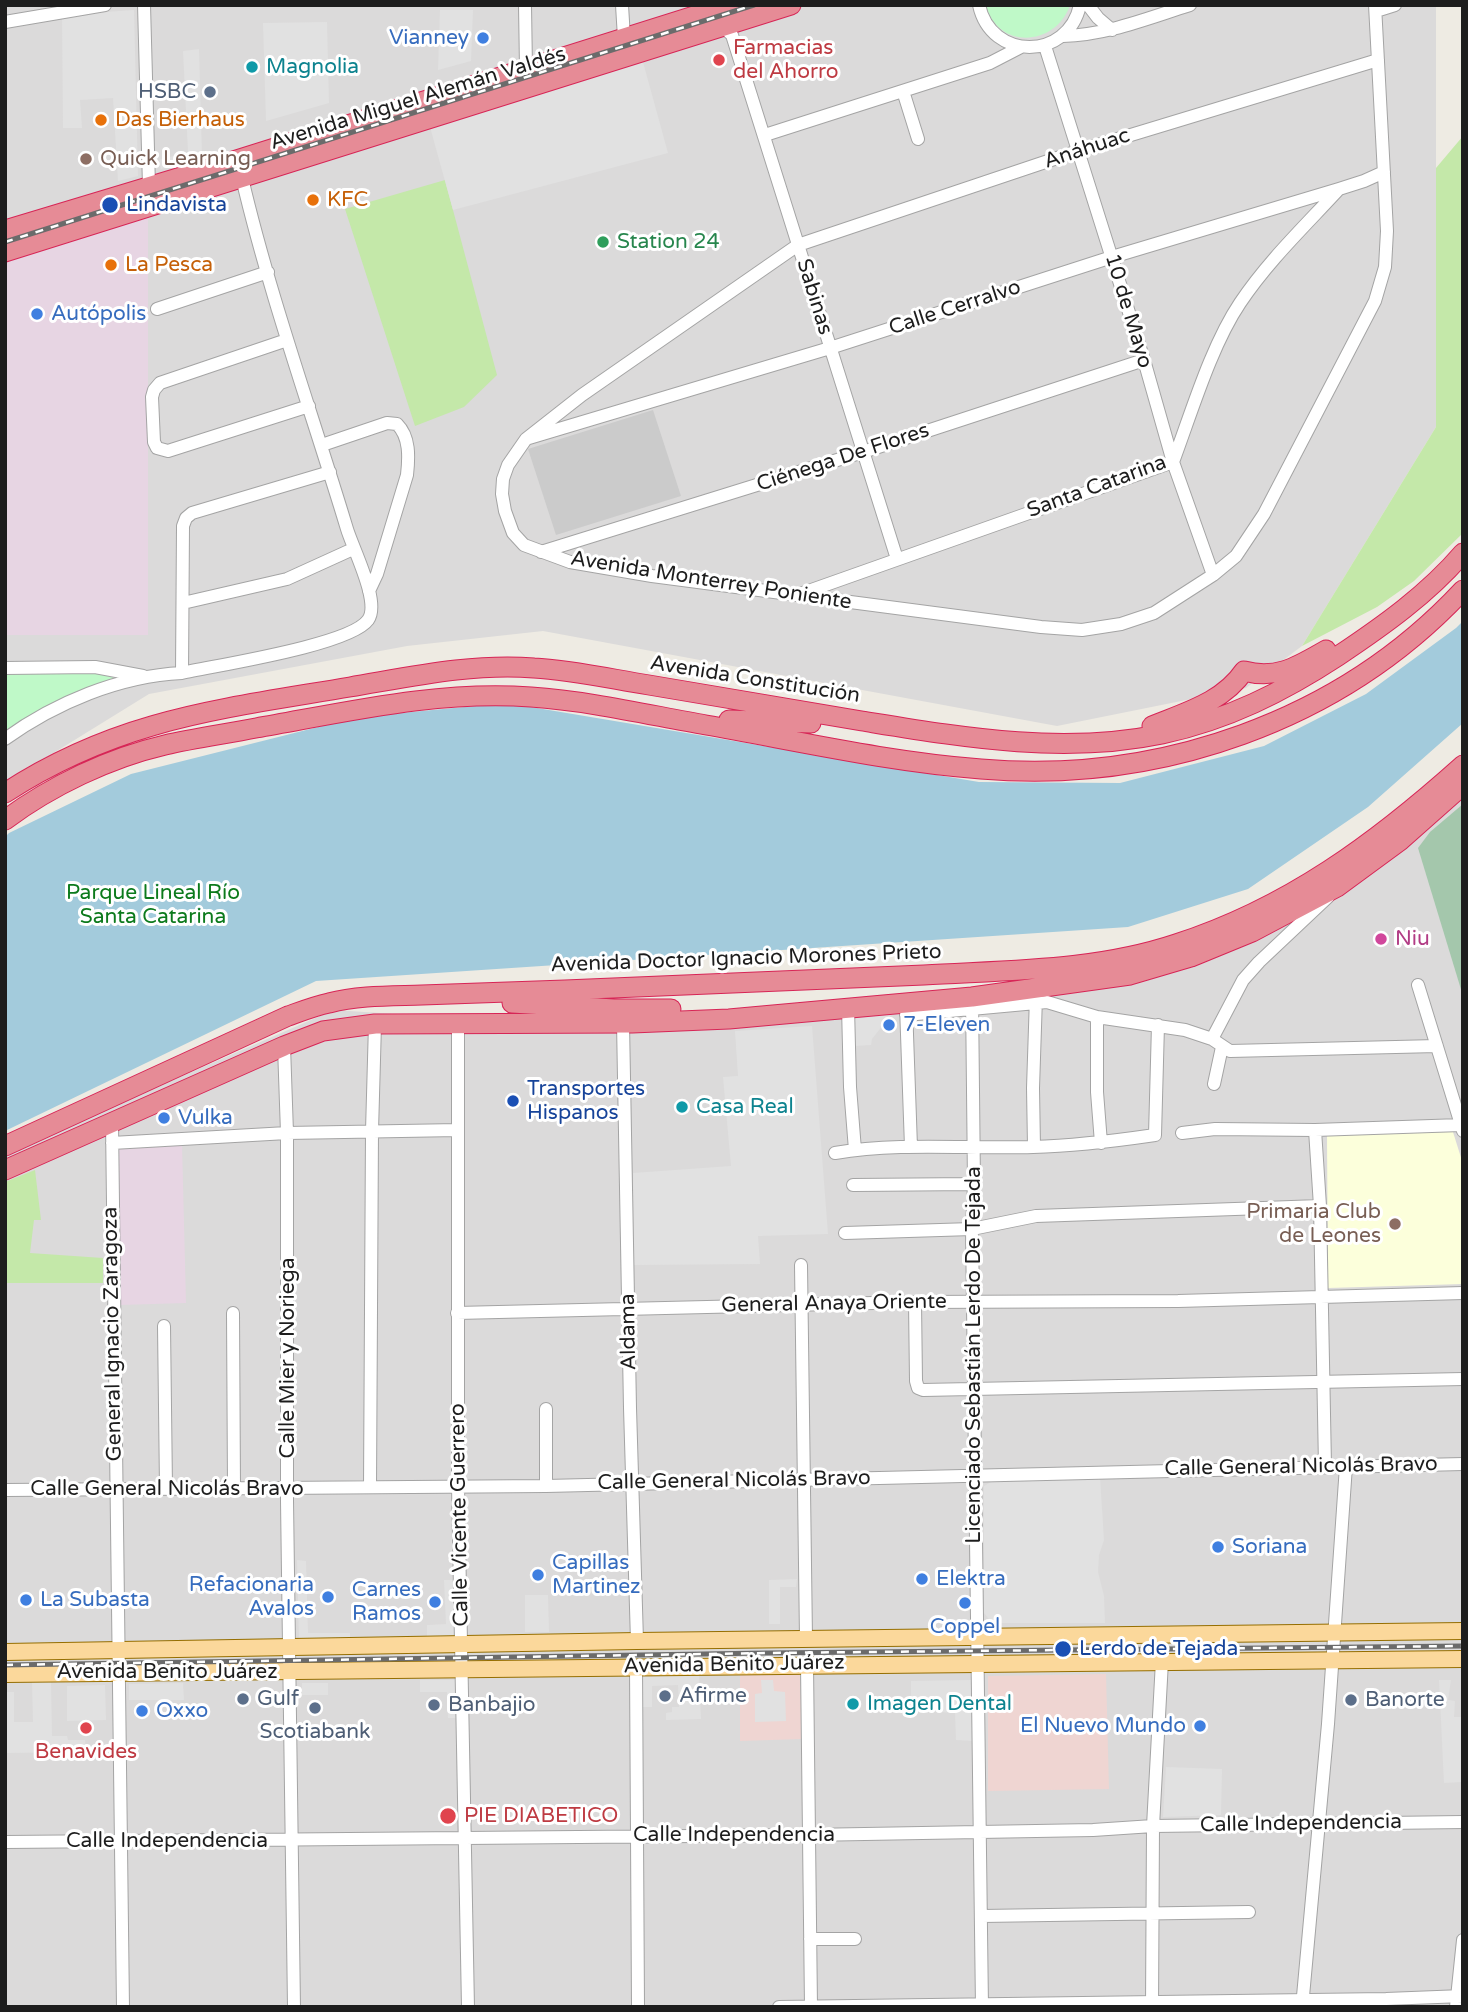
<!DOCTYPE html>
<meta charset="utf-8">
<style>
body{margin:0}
#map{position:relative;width:1468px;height:2012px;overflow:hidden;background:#eeebe3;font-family:"Varela Round",sans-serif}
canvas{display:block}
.frame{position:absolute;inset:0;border:7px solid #1d1d1d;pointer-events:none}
</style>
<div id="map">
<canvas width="1468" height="2012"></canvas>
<div class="frame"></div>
</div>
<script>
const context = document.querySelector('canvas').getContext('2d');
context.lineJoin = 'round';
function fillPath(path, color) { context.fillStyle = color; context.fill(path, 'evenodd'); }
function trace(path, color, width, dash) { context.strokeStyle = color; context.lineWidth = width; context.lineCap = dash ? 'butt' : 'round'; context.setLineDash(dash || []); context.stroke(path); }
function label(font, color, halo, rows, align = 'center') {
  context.font = font + ' "Varela Round",sans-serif'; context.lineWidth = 6; context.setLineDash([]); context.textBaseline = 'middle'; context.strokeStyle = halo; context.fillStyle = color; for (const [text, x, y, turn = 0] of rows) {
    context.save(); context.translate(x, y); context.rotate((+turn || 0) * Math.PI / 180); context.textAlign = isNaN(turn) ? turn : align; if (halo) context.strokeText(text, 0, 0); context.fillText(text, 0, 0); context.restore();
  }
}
fillPath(new Path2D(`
 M 5,5 L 1436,5 L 1436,427 L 1302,646 L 1246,688 L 1057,726 L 543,631 L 407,646 L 149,694 L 5,783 L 5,635 L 148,634 L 148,195 L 5,239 Z
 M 1463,778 L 1463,2007 L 5,2007 L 5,1153 L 334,1010 L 625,1029 L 1191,963 Z`), '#dbdada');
fillPath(new Path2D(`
 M 800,1674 L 802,1739 L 740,1741 L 740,1675 Z
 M 1106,1674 L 1109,1789 L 988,1791 L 988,1676 Z`), '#efd5d2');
fillPath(new Path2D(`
 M 148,194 L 148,635 L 5,635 L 5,239 Z
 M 182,1144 L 186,1303 L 120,1305 L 117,1147 Z`), '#e7d5e3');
fillPath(new Path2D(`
 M 1453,1132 L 1463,1164 L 1463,1284 L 1328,1288 L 1327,1134 Z`), '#fcffdb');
fillPath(new Path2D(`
 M 653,410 L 681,496 L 556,535 L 528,449 Z`), '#cbcbcb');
fillPath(new Path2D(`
 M 1463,136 L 1463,533 L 1414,581 L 1377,607 L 1302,646 L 1436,427 L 1436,168 Z
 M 445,180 L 497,375 L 464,407 L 415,426 L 345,209 Z
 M 35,1170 L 41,1220 L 34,1220 L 30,1253 L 103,1258 L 103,1283 L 5,1283 L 5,1182 Z`), '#c4e8a9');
fillPath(new Path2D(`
 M 1463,804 L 1463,996 L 1418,848 L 1430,832 Z`), '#a4c7ac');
fillPath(new Path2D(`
 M 986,5 L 1070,5 C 1056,47 997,50 986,5 Z
 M 106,672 L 113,675 L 113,678 L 53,704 L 5,731 L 5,674 Z`), '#bff9c8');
fillPath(new Path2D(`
 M 134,10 L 138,176 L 118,181 L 113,98 L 80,100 L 82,128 L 63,128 L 62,15 Z
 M 440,10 L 473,10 L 471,61 L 438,70 Z
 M 327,22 L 329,103 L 266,121 L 263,23 Z
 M 199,49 L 202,155 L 161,169 L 159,160 L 188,152 L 183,51 Z
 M 643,62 L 668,153 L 453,210 L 430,127 Z
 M 894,1011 L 872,1039 L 871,1045 L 854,1046 L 853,1016 Z
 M 812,1026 L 828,1234 L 758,1236 L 760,1264 L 634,1265 L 633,1173 L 731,1166 L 723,1077 L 738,1076 L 735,1031 Z
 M 1100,1477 L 1104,1540 L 1099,1555 L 1098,1572 L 1104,1596 L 1105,1623 L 992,1623 L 984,1613 L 984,1486 L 993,1481 Z
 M 297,1560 L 306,1561 L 308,1633 L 350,1633 L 350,1640 L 299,1641 Z
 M 797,1579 L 796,1587 L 780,1587 L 780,1624 L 769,1624 L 769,1580 Z
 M 444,1580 L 453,1580 L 455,1636 L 427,1637 L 427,1625 L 446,1624 Z
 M 525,1595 L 548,1595 L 549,1632 L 525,1632 Z
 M 699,1675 L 701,1719 L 666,1720 L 666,1713 L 672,1712 L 672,1707 L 679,1707 L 678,1685 L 652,1686 L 652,1707 L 643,1707 L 643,1676 Z
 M 420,1680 L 456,1680 L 457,1718 L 448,1718 L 447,1692 L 420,1692 Z
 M 761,1680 L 773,1680 L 774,1691 L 785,1692 L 786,1721 L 755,1722 L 755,1694 L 762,1693 Z
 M 972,1680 L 973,1741 L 956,1740 L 955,1713 L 926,1711 L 925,1706 L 911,1706 L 911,1681 Z
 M 1439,1680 L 1451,1680 L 1448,1700 L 1455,1701 L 1454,1717 L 1463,1717 L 1463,1782 L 1444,1783 Z
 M 32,1682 L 51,1682 L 52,1736 L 67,1736 L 68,1740 L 85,1740 L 86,1752 L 5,1753 L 5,1692 L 14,1692 L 14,1722 L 33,1722 Z
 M 183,1683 L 184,1700 L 129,1700 L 129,1684 Z
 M 302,1683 L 328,1683 L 328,1695 L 302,1695 Z
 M 105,1685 L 106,1720 L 67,1721 L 67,1686 Z
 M 1166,1767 L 1222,1769 L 1221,1815 L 1163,1817 Z`), '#e1e1e1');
fillPath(new Path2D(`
 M 1463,621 L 1463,723 L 1368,807 L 1248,889 L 1128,927 L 316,981 L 5,1131 L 5,837 L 9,833 L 131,774 L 358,717 L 507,703 L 979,782 L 1120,783 L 1264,746 L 1366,694 L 1456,628 Z`), '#a3cbdc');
const minor = new Path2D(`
 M 144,5 L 149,186
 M 525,5 L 526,69
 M 622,5 L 624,38
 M 979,5 C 991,61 1068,61 1080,5
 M 1088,5 L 1098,18 L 1112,30
 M 1375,5 L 1387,231 L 1385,267 L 1375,301 L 1264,514 L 1236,556 L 1213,575 L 1154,613 L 1121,624 L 1082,630 L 1041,627 L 652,576 L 570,562 L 524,545 L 513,533 L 505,511 L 502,494 L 503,479 L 508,465 L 526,439 L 582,395 L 798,245 L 1078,151 L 1378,60
 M 1376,11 L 1395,5
 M 5,22 L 105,5
 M 722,23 L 723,27 L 732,35 L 897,559
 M 1063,36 C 1107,35 1148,18 1190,5
 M 1045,46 L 1144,360 L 1173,462 L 1213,575
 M 903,91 L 918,139
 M 765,135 L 990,63 L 1021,47
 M 157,309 L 268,272
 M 287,340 L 160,383 L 154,390 L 152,397 L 154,442 L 157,448 L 168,451 L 309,406
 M 529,438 L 830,348 L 1112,257 L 1339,189 L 1364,181 L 1384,172
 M 322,445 L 387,423 L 397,424 C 410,437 409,457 407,475 L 377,574 L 369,591
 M 541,552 L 863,452 L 1144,360
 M 800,594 L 1173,462 C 1191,414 1211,346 1240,303 C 1268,261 1305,226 1339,189
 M 183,603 L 287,579 L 353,549
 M 5,668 L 95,667 L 143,676
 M 182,673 L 183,526 L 186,518 L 192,513 L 330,472
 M 5,739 C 55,703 119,676 182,673 C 218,665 350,645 368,620 C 381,603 353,549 347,529 C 312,413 270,297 242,178
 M 1418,985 L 1463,1131
 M 972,997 L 974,1184 L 972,1229 L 982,2007
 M 906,1006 L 911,1147
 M 848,1007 L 850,1087 L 855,1150
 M 906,1015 L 1047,1002 L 1097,1017 L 1185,1030 L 1212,1039 L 1230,1051 L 1437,1046
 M 1097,1017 L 1097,1092 L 1101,1143
 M 458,1023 L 458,1486 L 468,2007
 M 623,1023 L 630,1408 L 637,1641
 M 1212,1039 L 1243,980 L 1259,962 L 1328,897
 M 284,1046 L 287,1133 L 287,1501 L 294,2007
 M 1214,1084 L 1222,1047
 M 112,1123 L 123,2007
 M 1315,1130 L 1320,1206 L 1325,1466
 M 1182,1133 L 1215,1129 L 1315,1130 L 1461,1125
 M 112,1143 L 287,1133 L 458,1130
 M 1034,1147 L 1033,1088 L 1036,997
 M 835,1153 C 900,1142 967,1149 1033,1147 C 1074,1146 1114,1141 1155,1135 L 1158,1025
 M 853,1185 L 974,1184
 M 845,1233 L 972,1229 L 1036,1216 L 1320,1206
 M 801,1265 L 806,1639
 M 915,1302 L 916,1381 L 918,1388 L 923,1390 L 1463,1379
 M 233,1313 L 234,1488
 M 457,1313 L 915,1302 L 1178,1301 L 1463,1293
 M 164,1326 L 166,1488
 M 546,1409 L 546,1486
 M 370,1487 L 372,1131 L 375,1024
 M 5,1490 L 546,1486 L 1463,1464
 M 807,1665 L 811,2007
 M 636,1666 L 638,2007
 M 5,1842 L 808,1835 L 1093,1830 L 1153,1826 L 1463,1822
 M 982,1916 L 1249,1912
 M 810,1939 L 855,1939
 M 779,2007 L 1386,1999 L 1463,1996
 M 1152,2007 L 1153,1826 L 1162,1661
 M 1302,2007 L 1328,1724 L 1346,1466
 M 1456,2007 L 1463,1940`);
const major = new Path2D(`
 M 5,1652 L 637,1641 L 1463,1631
 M 5,1674 L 1463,1659`);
const highway = new Path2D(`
 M 5,230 L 214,167 L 729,5
 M 5,252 L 791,5
 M 729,720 L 811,723
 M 1152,726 C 1186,712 1223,702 1244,671 C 1277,680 1298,666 1326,650
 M 5,793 C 118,719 221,709 350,687 C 410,677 472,663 534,668 C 572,670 611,679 649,685 C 720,697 791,709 862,721 C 961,737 1063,755 1162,734 C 1227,720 1283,692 1338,656 C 1383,626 1428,594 1463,553
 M 5,820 C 51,786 109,758 165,745 C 195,738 226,734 256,728 C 347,712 439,690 531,697 C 590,701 649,715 706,725 C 797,741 889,762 981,769 C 1158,784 1340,722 1463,590
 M 512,1003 L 614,1009 L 671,1009
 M 5,1146 L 288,1016 C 302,1011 315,1006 329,1003 C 359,995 392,996 422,995 C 470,993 517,992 565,990 C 684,986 804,981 924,975 C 1008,970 1095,971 1176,944 C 1288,908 1376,843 1463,765
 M 5,1170 L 284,1046 L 323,1031 L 375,1024 L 632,1023 L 729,1019 L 972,997 L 1130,975 L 1191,957 L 1252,932 L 1337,887 L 1401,840 L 1463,785`);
trace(minor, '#a4a4a4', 14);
trace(major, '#956e01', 18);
trace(highway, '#d72556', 21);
trace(minor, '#fff', 12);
trace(major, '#fbd89b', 16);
trace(highway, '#e68b96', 19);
const rail = new Path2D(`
 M 5,242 L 754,5
 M 5,1665 L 766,1653 L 1463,1646`);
trace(rail, '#6b6b6b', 5);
trace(rail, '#fff', 2.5, [8]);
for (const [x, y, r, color] of [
 [483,38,7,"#3f7fe0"],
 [719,60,7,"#e0444e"],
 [252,67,7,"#0f9aa8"],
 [210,92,7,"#5c6f8a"],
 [101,120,7,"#e8710a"],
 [86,159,7,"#8d6e63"],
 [313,200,7,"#e8710a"],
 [110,205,9,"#1a4fb4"],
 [603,242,7,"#2e9e5b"],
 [111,265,7,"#e8710a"],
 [37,314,7,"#3f7fe0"],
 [1381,939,7,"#d1479c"],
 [889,1025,7,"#3f7fe0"],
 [513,1101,7,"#1a4fb4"],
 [682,1107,7,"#0f9aa8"],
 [164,1118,7,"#3f7fe0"],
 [1395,1224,7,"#8d6e63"],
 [1218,1547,7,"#3f7fe0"],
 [538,1575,7,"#3f7fe0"],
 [922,1579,7,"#3f7fe0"],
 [328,1597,7,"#3f7fe0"],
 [26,1600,7,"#3f7fe0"],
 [435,1602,7,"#3f7fe0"],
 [965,1603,7,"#3f7fe0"],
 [1063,1649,9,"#1a4fb4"],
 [665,1696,7,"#5c6f8a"],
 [243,1699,7,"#5c6f8a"],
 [1351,1700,7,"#5c6f8a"],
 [853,1704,7,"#0f9aa8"],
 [434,1705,7,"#5c6f8a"],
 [315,1708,7,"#5c6f8a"],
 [142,1711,7,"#3f7fe0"],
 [1200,1726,7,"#3f7fe0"],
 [86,1728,7,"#e0444e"],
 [448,1816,9,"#e0444e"]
]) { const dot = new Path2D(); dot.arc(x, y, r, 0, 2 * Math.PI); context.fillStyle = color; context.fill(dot); trace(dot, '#fff', 2.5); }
label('21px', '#366cbe', '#fff', [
 ["Vianney",469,38,"right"],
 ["Autópolis",51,314],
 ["7-Eleven",903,1025],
 ["Vulka",178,1118],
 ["Soriana",1232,1547],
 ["Capillas",552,1563],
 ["Martinez",552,1587],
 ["Elektra",936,1579],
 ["Refacionaria",314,1585,"right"],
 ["Avalos",314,1609,"right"],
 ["Carnes",421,1590,"right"],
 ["Ramos",421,1614,"right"],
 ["La Subasta",40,1600],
 ["Coppel",965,1627,"center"],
 ["Oxxo",156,1711],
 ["El Nuevo Mundo",1186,1726,"right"]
], 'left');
label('21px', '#be3a42', '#fff', [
 ["Farmacias",733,48],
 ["del Ahorro",733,72],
 ["Benavides",86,1752,"center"],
 ["PIE DIABETICO",464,1816]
], 'left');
label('21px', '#0d838f', '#fff', [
 ["Magnolia",266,67],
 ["Casa Real",696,1107],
 ["Imagen Dental",867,1704]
], 'left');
label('21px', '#4e5e75', '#fff', [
 ["HSBC",196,92,"right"],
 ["Afirme",679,1696],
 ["Gulf",257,1699],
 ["Banorte",1365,1700],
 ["Banbajio",448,1705],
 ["Scotiabank",315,1732,"center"]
], 'left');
label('21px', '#1d1d1d', '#fff', [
 ["Avenida Miguel Alemán Valdés",418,99,-17],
 ["Anáhuac",1087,149,-18],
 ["Sabinas",814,297,73],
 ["Calle Cerralvo",955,308,-18],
 ["10 de Mayo",1128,311,73],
 ["Ciénega De Flores",843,458,-18],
 ["Santa Catarina",1097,487,-20],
 ["Avenida Monterrey Poniente",711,581,9],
 ["Avenida Constitución",755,680,9],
 ["Avenida Doctor Ignacio Morones Prieto",746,959,-2],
 ["General Anaya Oriente",834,1304,-1],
 ["Aldama",629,1332,-91],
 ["General Ignacio Zaragoza",113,1334,-91],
 ["Licenciado Sebastián Lerdo De Tejada",974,1355,-90],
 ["Calle Mier y Noriega",288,1358,-90],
 ["Calle General Nicolás Bravo",1301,1467,-1],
 ["Calle General Nicolás Bravo",734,1481,-1],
 ["Calle General Nicolás Bravo",167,1489],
 ["Calle Vicente Guerrero",460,1515,-91],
 ["Avenida Benito Juárez",734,1665,-1],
 ["Avenida Benito Juárez",167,1672],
 ["Calle Independencia",1301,1824,-1],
 ["Calle Independencia",734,1835],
 ["Calle Independencia",167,1841]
]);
label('21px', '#c56008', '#fff', [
 ["Das Bierhaus",115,120],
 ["KFC",327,200],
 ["La Pesca",125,265]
], 'left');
label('21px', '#785e54', '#fff', [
 ["Quick Learning",100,159],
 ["Primaria Club",1381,1212,"right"],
 ["de Leones",1381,1236,"right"]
], 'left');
label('21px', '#164399', '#fff', [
 ["Lindavista",126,205],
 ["Transportes",527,1089],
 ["Hispanos",527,1113],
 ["Lerdo de Tejada",1079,1649]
], 'left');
label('21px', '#27864d', '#fff', [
 ["Station 24",617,242]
], 'left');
label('21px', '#0c7a1c', '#fff', [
 ["Parque Lineal Río",153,893],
 ["Santa Catarina",153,917]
]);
label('21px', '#b23c85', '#fff', [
 ["Niu",1395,939]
], 'left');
</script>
